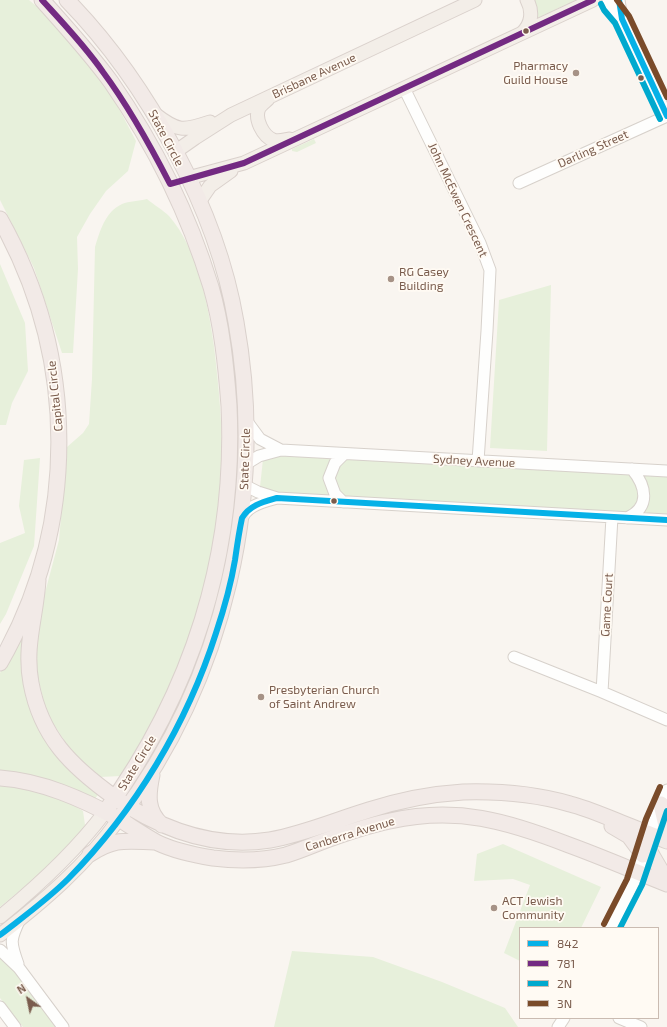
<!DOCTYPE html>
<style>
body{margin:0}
#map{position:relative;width:667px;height:1027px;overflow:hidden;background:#f9f5f0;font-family:"Exo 2",sans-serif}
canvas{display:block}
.legend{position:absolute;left:519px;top:927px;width:140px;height:92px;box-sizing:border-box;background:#fffaf3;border:1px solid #cabbb1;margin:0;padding:5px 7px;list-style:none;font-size:12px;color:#7a5c4d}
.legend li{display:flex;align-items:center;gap:8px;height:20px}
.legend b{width:20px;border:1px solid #cabbb1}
.north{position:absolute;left:8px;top:979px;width:40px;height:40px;-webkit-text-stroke:3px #fffaf3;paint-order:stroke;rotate:327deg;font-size:11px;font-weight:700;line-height:16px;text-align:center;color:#7a5c4d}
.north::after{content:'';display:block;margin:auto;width:14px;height:18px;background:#7a5c4d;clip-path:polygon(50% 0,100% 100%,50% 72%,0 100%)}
</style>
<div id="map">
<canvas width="667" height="1027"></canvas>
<ul class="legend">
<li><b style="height:5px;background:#06b1e7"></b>842</li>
<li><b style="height:5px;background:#732a82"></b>781</li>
<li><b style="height:5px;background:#00a9ce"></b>2N</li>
<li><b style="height:5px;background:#7a4b2a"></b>3N</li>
</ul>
<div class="north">N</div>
</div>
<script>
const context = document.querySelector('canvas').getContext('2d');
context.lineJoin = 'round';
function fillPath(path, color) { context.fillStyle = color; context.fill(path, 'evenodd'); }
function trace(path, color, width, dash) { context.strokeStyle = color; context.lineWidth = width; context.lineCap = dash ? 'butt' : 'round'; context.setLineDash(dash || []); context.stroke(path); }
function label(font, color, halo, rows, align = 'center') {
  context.font = font + ' "Exo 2",sans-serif'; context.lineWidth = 3.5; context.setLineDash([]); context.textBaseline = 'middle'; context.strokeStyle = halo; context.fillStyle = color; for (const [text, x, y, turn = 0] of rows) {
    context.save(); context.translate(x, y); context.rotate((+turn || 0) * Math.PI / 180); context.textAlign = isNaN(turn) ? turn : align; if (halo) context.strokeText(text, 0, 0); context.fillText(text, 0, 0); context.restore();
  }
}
fillPath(new Path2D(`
 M 0,0 L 29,0 L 48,16 L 108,88 L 136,141 L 128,171 L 106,191 L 90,214 L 77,237 L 78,269 L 73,353 L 62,353 L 34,268 L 0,200 Z
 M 529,0 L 576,0 L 533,20 Z
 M 314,139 L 316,143 L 297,152 L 292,151 L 292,149 Z
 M 147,199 C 154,205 163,210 169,216 C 198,249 208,304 214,346 C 219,389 223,430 222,473 C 221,483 222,494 221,504 C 211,597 173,698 121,776 L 100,777 L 73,754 L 47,714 L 36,670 L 38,619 L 59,540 L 67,447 L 83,433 L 89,424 L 92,379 L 95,247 C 100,231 105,212 122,204 C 129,201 139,201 147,199 Z
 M 0,264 L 25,323 L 28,371 L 12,403 L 6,425 L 0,425 Z
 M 551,285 L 547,451 L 490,448 L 499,300 Z
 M 278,455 L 667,476 L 667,514 L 273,493 L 260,487 L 263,459 Z
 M 40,458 L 34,546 L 6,614 L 0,624 L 0,543 L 25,533 L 19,506 L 24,460 Z
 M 22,632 L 24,633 L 28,693 L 99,793 L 95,799 L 0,773 L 0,673 Z
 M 0,783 L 21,786 L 65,800 L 83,811 L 85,825 L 80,834 L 35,878 L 0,907 Z
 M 503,844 L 601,887 L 581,928 L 520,928 L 520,961 L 504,953 L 530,885 L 513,879 L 474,881 L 477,854 Z
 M 292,951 L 373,957 L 442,982 L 505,1008 L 518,1027 L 274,1027 Z
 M 0,954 L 7,958 L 57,1027 L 23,1027 L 0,998 Z`), '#e7f0db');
const minor = new Path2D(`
 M 608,0 L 611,6 L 622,19
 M 619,0 L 622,19 L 667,116
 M 404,88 L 480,243 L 490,270 L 487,331 L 478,461
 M 519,183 L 667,116
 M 246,420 L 260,439 L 281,450
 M 246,464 L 259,456 L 281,450 L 667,471
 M 244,485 L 258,492 L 277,498 L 667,520
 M 343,502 L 335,494 L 329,478 L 335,463 L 344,454
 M 612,517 L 602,692 L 667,720
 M 627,518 C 651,507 646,486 632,469
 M 241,522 C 244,506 263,502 277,498
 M 514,657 L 602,692
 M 611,928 L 634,882 L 654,822 L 667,790
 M 0,950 L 19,968 L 63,1027
 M 18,964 C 10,942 10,940 20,919
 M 0,1007 L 15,1027
 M 619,1018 L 641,1027
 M 558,1027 L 564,1018`);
const major = new Path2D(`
 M 522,33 C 532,24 533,11 527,0
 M 268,99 C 265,102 261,105 259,108 C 254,119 263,136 273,140 C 278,142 284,140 289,139
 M 155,114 C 178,132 183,131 210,122
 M 175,152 L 195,138 L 231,115 L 475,0
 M 188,178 L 244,163 L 593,0
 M 199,202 L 210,186 L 231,171
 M 0,917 C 39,885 75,852 105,812
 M 0,935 C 44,901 86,865 119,819`);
const highway = new Path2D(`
 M 42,0 C 66,27 90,53 111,82 C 154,144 189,215 211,287 C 222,325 226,366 229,406 C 236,555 192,692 105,812
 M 67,0 C 147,82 217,209 236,322 C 267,495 225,679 119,819
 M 0,219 C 78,358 79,525 0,663
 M 38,580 C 36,616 24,646 31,683 C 41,737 71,766 114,797 C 160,829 213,849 270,840 C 304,834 336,820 369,810 C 400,800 431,794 463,792 C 499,791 536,794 570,804 C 586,808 602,815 617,821 C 634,828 650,834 667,841
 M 152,775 C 148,794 146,811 162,825
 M 0,778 C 42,781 82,799 119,819 C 132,827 145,836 158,843 C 175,851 194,855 213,858 C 237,861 262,861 286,855 C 296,852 306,848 316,844 C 340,835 365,826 390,821 C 457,806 507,821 569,845 C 602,857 634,871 667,884
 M 661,804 L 667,830
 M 612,826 L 629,836 L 643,855
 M 646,845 L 667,881
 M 90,854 C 115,838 125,841 154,842`);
trace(minor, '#d7d1cb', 13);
trace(major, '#dad1cc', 15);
trace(highway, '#dad1cc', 17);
trace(minor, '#fefefd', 11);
trace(major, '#f3eee8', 13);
trace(highway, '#f2eae7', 15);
trace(new Path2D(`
 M 619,0 L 622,19 L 667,116
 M 0,935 C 23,917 47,900 68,879 C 135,811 187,724 216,633 C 224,609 231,584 235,560 C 237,546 239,532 242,518 C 250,505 263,502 277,498 L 667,520`), '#06b1e7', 6);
trace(new Path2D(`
 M 42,0 C 63,23 85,46 103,72 C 129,107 150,145 170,184 L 244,163 L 593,0`), '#732a82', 6);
trace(new Path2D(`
 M 601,4 L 604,10 L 615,23 L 660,119
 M 620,928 L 642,885 L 667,811`), '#00a9ce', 6);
trace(new Path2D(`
 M 617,0 L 629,16 L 667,97
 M 604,924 L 627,879 L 646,819 L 660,787`), '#7a4b2a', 6);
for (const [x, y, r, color] of [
 [526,31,3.5,"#7a5c4d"],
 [576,73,4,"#a69286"],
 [641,78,3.5,"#7a5c4d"],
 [391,279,4,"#a69286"],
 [334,501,3.5,"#7a5c4d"],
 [261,697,4,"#a69286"],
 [494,908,4,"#a69286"]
]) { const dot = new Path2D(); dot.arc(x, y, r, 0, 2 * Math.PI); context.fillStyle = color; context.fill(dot); trace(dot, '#fffaf3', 1.5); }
label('12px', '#7a5c4d', '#fffaf3', [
 ["Pharmacy",568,66,"right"],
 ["Guild House",568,80,"right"],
 ["RG Casey",399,272],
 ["Building",399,286],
 ["Presbyterian Church",269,690],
 ["of Saint Andrew",269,704],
 ["ACT Jewish",502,901],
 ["Community",502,915]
], 'left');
label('12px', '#7a5c4d', '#fffaf3', [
 ["Brisbane Avenue",314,76,-25],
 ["State Circle",166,138,62],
 ["Darling Street",593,149,-24],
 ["John McEwen Crescent",458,200,65],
 ["Capital Circle",55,396,-96],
 ["State Circle",245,459,-88],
 ["Sydney Avenue",474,461,3],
 ["Game Court",607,605,-87],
 ["State Circle",137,763,-59],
 ["Canberra Avenue",350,834,-17]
]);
</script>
